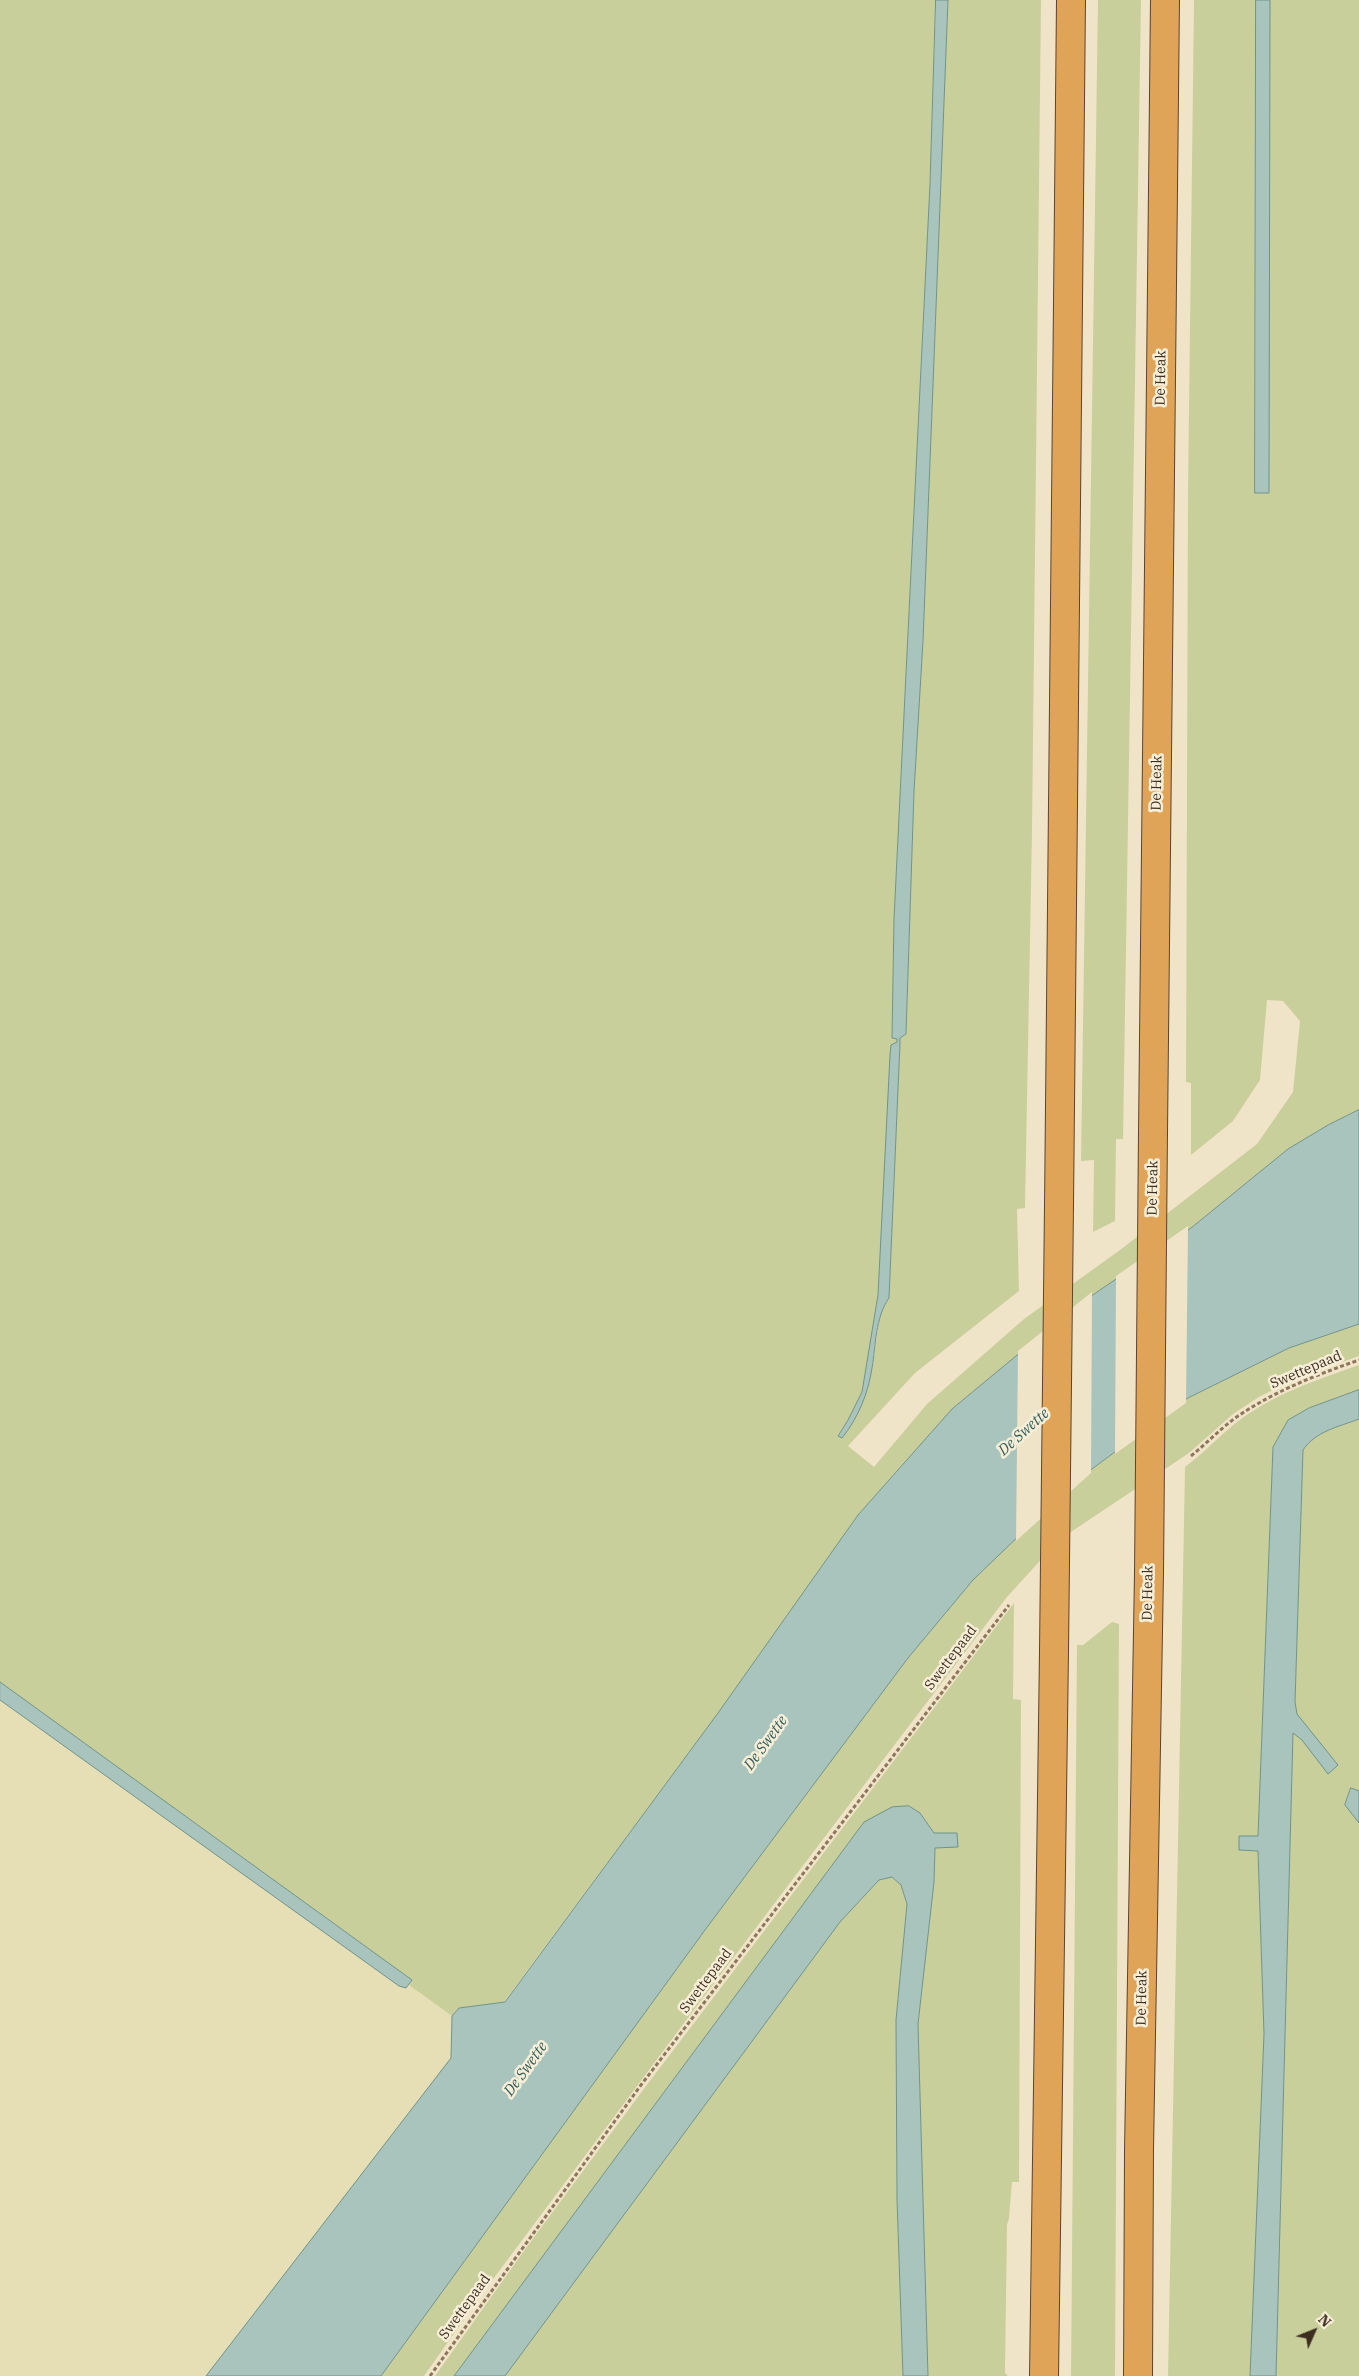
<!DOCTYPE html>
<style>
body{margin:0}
#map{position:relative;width:1359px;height:2376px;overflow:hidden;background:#f0e4c8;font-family:"IBM Plex Serif",serif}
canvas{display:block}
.north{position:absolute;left:1289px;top:2306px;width:50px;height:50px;-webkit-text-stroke:4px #f7eed8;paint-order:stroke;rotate:46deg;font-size:14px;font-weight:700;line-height:20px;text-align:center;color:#3d2e20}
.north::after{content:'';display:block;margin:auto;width:18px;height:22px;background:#3d2e20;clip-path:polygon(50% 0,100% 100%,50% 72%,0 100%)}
</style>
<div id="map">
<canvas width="1359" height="2376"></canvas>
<div class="north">N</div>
</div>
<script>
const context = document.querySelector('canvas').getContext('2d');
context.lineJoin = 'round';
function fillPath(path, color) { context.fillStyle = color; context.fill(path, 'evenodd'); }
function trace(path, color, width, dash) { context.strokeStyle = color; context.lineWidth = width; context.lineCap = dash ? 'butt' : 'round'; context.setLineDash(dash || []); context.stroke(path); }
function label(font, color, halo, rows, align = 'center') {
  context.font = font + ' "IBM Plex Serif",serif'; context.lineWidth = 5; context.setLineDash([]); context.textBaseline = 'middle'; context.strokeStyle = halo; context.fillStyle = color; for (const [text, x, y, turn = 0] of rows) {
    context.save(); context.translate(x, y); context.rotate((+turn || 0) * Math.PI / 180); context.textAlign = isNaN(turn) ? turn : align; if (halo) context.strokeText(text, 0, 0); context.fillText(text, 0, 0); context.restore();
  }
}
fillPath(new Path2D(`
 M 0,1700 L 399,1986 L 406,1988 L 409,1985 L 452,2016 L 451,2058 L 206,2376 L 0,2376 Z`), '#e6deb5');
fillPath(new Path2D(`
 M 0,0 L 936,0 L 930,184 L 894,919 L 892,1037 L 897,1038 L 897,1042 L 878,1295 L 867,1367 L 862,1392 L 848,1420 L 838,1435 L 842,1438 L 872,1369 L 880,1314 L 889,1298 L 900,1043 L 900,1038 L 906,1034 L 914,791 L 923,641 L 948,0 L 1041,0 L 1032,832 L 1025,1208 L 1017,1209 L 1019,1291 L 915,1373 L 848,1446 L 874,1467 L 927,1404 L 1024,1319 L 1120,1250 L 1257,1144 L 1293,1092 L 1300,1021 L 1283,1001 L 1267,1000 L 1260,1080 L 1233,1121 L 1191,1155 L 1191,1083 L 1186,1082 L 1188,491 L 1194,0 L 1256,0 L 1255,493 L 1268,493 L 1270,0 L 1359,0 L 1359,1110 L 1328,1125 L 1288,1149 L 1191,1228 L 1075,1307 L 952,1409 L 858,1515 L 718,1713 L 504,2002 L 459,2008 L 452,2016 L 409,1985 L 412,1980 L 0,1682 Z
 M 1098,0 L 1141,0 L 1123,1139 L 1116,1139 L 1115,1221 L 1093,1232 L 1094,1160 L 1081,1161 Z
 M 1359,1324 L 1359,1356 L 1297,1378 L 1259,1397 L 1233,1414 L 1189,1453 L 1059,1540 L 1007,1597 L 880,1764 L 690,2015 L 482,2294 L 424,2376 L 381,2376 L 705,1930 L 908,1658 L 973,1580 L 1077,1480 L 1189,1398 L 1289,1348 Z
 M 1359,1365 L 1359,1390 L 1309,1408 L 1288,1420 L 1273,1447 L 1258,1836 L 1239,1836 L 1239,1850 L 1258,1851 L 1264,2034 L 1250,2376 L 1168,2376 L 1185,1467 C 1204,1453 1219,1436 1237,1422 C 1273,1394 1317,1380 1359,1365 Z
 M 1359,1419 L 1359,1791 L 1351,1788 L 1345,1804 L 1359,1823 L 1359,2376 L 1276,2376 L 1293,1732 L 1302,1740 L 1309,1731 L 1296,1714 L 1295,1702 L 1303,1450 C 1316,1431 1338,1427 1359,1419 Z
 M 1014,1603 L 1013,1699 L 1021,1700 L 1019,2182 L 1012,2182 L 1009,2218 L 1007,2225 L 1005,2373 L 1008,2376 L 928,2376 L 918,2024 L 934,1882 L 935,1847 L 957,1833 L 934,1833 L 920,1813 L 864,1822 L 454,2376 L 435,2376 L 526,2248 L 646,2086 Z
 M 1112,1622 L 1119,1624 L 1115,2376 L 1071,2376 L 1077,1645 L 1083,1645 Z
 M 892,1877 L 901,1885 L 907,1904 L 896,2020 L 897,2199 L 903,2376 L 505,2376 L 840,1922 L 879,1880 Z`), '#c9cf9b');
const water = new Path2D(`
 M 936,0 L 948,0 L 923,641 L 914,791 L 906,1034 L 900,1038 L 900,1043 L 889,1298 C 875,1318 876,1345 872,1368 C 868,1394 858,1418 842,1438 L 838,1436 L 848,1420 L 862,1392 L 878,1295 L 890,1055 L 891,1045 L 897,1042 L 897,1039 L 892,1038 L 894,919 L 930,184 Z
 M 1256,0 L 1270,0 L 1269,493 L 1255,493 Z
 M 1359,1110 L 1359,1324 L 1289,1348 L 1188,1398 L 1077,1480 L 973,1580 L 908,1658 L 705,1930 L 381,2376 L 206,2376 L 451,2058 L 452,2016 L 459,2008 L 505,2002 L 718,1713 L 858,1515 L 952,1409 L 1075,1307 L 1191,1228 L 1288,1149 L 1328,1125 Z
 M 1359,1390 L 1359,1419 C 1338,1427 1316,1431 1303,1450 L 1295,1702 L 1297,1714 L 1338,1765 L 1328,1774 L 1302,1740 L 1293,1733 L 1276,2376 L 1250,2376 L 1264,2034 L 1258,1851 L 1239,1850 L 1239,1836 L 1258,1836 L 1273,1447 L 1288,1420 L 1309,1408 Z
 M 0,1682 L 412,1980 L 406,1988 L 399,1986 L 0,1700 Z
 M 1351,1788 L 1359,1791 L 1359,1823 L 1345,1805 Z
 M 909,1806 L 920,1813 L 934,1833 L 957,1833 L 958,1847 L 935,1848 L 934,1882 L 918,2024 L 928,2376 L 903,2376 L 897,2199 L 896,2020 L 907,1904 L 901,1885 L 892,1877 L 879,1880 L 840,1922 L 505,2376 L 454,2376 L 864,1822 L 892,1807 Z`);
fillPath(water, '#a9c4bc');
trace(water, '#6f938a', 1);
fillPath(new Path2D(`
 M 1188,1226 L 1186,1403 L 1115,1454 L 1116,1276 Z
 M 1092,1292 L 1091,1473 L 1016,1541 L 1018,1351 Z`), '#f0e4c8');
const highway = new Path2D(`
 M 1153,1132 L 1165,0
 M 1059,1205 L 1071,0
 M 1044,2376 L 1054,1651
 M 1138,2376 L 1139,2150 L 1149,1573`);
trace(highway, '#5b4430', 30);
trace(new Path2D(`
 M 1191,1456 C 1207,1443 1221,1428 1238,1416 C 1275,1391 1316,1375 1359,1360
 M 430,2376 L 641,2085 L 1009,1605`), '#8d765c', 3, [4, 2.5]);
trace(highway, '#e0a458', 28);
const highwayBridge = new Path2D(`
 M 1149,1573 L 1153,1132
 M 1054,1651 L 1059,1205`);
trace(highwayBridge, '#5b4430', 30, []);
trace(highwayBridge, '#e0a458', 28);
label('14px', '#3d2e20', '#f7eed8', [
 ["De Heak",1161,378,-89],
 ["De Heak",1157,783,-89],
 ["De Heak",1153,1188,-89],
 ["Swettepaad",1306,1370,-23],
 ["De Heak",1148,1593,-89],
 ["Swettepaad",951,1658,-53],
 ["Swettepaad",706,1981,-53],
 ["De Heak",1142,1998,-89],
 ["Swettepaad",465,2307,-54]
]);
label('italic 15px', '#2f5d5a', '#f7eed8', [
 ["De Swette",1024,1432,-42],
 ["De Swette",766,1743,-54],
 ["De Swette",526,2069,-54]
]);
</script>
